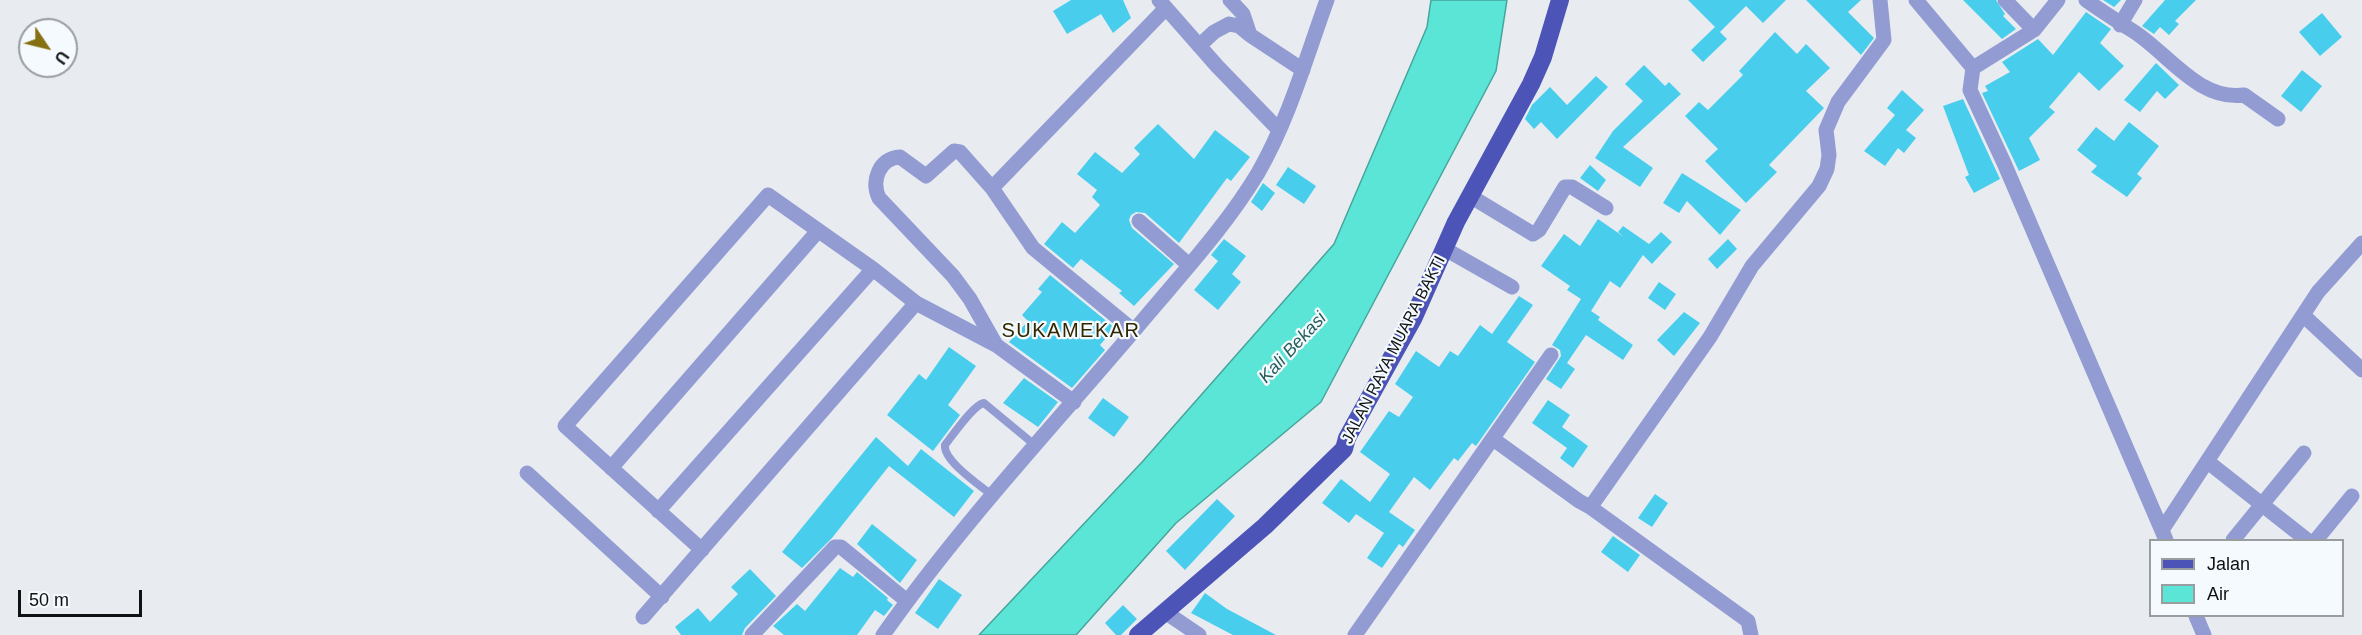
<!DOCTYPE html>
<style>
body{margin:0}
#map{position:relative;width:2362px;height:635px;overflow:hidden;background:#e8ecf1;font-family:Helvetica,sans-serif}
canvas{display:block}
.legend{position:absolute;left:2149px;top:539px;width:195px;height:78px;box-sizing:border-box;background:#f5fafe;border:2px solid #999da0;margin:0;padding:8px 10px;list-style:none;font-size:18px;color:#0f1112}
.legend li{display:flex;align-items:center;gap:12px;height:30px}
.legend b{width:30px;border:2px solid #999da0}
.north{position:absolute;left:18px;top:18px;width:60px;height:60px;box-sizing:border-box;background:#f5fafe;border:2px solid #999da0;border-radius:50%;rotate:125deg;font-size:16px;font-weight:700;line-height:24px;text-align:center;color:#0f1112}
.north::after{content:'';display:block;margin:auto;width:21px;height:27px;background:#857111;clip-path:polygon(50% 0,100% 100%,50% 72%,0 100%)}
.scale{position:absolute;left:18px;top:590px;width:124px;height:27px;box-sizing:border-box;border:3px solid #0f1112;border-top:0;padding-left:8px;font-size:18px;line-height:21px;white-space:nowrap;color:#0f1112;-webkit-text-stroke:4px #f5fafe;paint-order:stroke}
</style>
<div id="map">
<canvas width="2362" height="635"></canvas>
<ul class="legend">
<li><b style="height:8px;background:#4d54b7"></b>Jalan</li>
<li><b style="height:16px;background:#5be5d7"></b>Air</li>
</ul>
<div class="north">U</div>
<div class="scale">50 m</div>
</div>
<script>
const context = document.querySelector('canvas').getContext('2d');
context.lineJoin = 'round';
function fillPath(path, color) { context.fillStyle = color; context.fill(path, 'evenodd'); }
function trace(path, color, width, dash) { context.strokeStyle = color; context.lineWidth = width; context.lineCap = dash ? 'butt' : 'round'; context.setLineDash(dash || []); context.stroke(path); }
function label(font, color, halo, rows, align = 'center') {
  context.font = font + ' Helvetica,sans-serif'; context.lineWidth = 4.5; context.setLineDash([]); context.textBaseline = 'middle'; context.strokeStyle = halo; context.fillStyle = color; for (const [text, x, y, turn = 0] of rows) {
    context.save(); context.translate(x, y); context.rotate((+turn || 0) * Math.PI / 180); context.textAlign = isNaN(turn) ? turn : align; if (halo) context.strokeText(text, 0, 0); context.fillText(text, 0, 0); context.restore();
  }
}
const water = new Path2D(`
 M 1431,0 L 1507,0 L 1496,71 L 1321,402 L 1176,523 L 1076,635 L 979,635 L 1143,461 L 1334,244 L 1427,27 Z`);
fillPath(water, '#5be5d7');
trace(water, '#44a59c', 1.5);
fillPath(new Path2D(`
 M 1071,0 L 1123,0 L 1131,18 L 1113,33 L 1101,14 L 1067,34 L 1053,11 Z
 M 1688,0 L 1786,0 L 1763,23 L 1746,6 L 1720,32 Z
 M 1806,0 L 1861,0 L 1848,12 L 1874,38 L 1861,55 Z
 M 1963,0 L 1996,0 L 2005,14 L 2003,16 L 2016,29 L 2002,39 Z
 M 2103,0 L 2121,0 L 2114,7 Z
 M 2165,0 L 2196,0 L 2175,21 L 2179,24 L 2169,35 L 2160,27 L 2154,34 L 2142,26 Z
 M 2086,12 L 2111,29 L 2100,43 L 2124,66 L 2099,91 L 2079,72 L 2049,107 L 2055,112 L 2029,138 L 2040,160 L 2019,171 L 1982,93 L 1988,91 L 1985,86 L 2010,72 L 2002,62 L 2038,39 L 2053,55 Z
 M 2322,13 L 2342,37 L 2320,56 L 2299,32 Z
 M 1715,27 L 1727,39 L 1703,62 L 1691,50 Z
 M 1775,32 L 1797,54 L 1806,44 L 1830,68 L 1806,91 L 1824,108 L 1769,165 L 1777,172 L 1746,203 L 1705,161 L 1718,149 L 1685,116 L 1699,102 L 1708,110 L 1743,75 L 1739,71 Z
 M 2156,63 L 2179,85 L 2165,99 L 2157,91 L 2140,112 L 2124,100 Z
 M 1644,65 L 1665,86 L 1669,82 L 1681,94 L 1623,147 L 1653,168 L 1640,187 L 1595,158 L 1613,131 L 1643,101 L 1625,84 Z
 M 2302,70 L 2322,86 L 2301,112 L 2281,96 Z
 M 1596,76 L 1608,87 L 1557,139 L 1541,122 L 1534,129 L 1525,119 L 1532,105 L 1550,87 L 1567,105 Z
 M 1902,90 L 1924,110 L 1906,130 L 1916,138 L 1904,153 L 1898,148 L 1885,166 L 1864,151 L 1895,115 L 1887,108 Z
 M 1963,99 L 2000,179 L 1974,193 L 1965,177 L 1969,175 L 1943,106 Z
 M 2129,122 L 2159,146 L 2137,174 L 2142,178 L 2127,197 L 2091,172 L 2097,166 L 2077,150 L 2096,127 L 2114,141 Z
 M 1158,124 L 1194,159 L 1215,130 L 1250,157 L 1231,181 L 1227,178 L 1179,243 L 1145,213 L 1136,212 L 1131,215 L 1129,220 L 1132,228 L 1174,264 L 1134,306 L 1119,293 L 1122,291 L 1081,259 L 1073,268 L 1044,244 L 1062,222 L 1075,233 L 1100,205 L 1092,197 L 1097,190 L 1077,174 L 1095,152 L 1122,173 L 1140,154 L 1134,148 Z
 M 1590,165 L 1606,180 L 1598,191 L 1580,178 Z
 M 1288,167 L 1316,186 L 1304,204 L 1276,185 Z
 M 1682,173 L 1741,210 L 1720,235 L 1687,201 L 1679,213 L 1663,203 Z
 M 1263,183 L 1275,193 L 1262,211 L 1251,202 Z
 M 1598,219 L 1624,237 L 1618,232 L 1623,226 L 1649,244 L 1661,232 L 1672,242 L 1652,264 L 1643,255 L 1620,288 L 1610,281 L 1591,311 L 1600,317 L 1598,320 L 1633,345 L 1623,360 L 1586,335 L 1567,363 L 1575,369 L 1561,389 L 1546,379 L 1561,356 L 1560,350 L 1552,345 L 1581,299 L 1567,290 L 1570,286 L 1541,266 L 1564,234 L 1580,246 Z
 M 1224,239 L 1246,256 L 1232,274 L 1241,282 L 1218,310 L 1194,290 L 1218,261 L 1211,255 Z
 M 1728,239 L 1737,249 L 1717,269 L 1708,259 Z
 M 1050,275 L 1115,328 L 1100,345 L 1105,350 L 1072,388 L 1009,342 L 1028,321 L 1022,315 L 1042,292 L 1038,289 Z
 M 1659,282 L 1676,294 L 1665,310 L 1648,298 Z
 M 1519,296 L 1533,305 L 1507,342 L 1535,362 L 1476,446 L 1472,443 L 1458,461 L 1454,458 L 1430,490 L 1414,477 L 1389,512 L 1415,530 L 1403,547 L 1399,544 L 1382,568 L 1367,558 L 1384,533 L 1356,514 L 1349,523 L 1322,503 L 1341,479 L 1370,502 L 1390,474 L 1360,452 L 1389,411 L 1399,417 L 1413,397 L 1395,384 L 1416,351 L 1439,367 L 1450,351 L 1458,356 L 1480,325 L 1492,334 Z
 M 1684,312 L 1700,323 L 1674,356 L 1657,340 Z
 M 949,347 L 976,366 L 948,405 L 960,415 L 933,451 L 887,415 L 919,374 L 926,380 Z
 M 1024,378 L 1058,402 L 1038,427 L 1003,403 Z
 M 1103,398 L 1129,417 L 1114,437 L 1088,418 Z
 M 1548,400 L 1570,415 L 1562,427 L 1588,446 L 1573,468 L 1560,458 L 1567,448 L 1532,423 Z
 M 876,437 L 908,466 L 921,449 L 974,491 L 954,517 L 889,466 L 832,538 L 802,568 L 782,552 Z
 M 1655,494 L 1668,503 L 1652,527 L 1638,518 Z
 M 1217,499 L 1235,516 L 1185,570 L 1166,551 Z
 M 872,524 L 917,560 L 900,583 L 857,544 Z
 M 1613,536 L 1640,555 L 1628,572 L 1601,552 Z
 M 840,568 L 853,577 L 857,572 L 888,598 L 887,600 L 893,605 L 884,616 L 875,610 L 857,635 L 784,635 L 773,626 L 797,604 L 805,611 Z
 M 750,569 L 776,596 L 745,628 L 742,635 L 681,635 L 675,627 L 698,608 L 710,622 L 738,594 L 731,587 Z
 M 939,579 L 962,595 L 938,629 L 915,613 Z
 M 1205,593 L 1227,609 L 1276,635 L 1233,635 L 1191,613 Z
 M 1123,605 L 1137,619 L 1121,635 L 1116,635 L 1105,623 Z`), '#48ceec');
trace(new Path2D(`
 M 993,496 C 981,486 943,461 945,445 C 953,435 973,405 984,403 L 1036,446`), '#929cd3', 8);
trace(new Path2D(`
 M 1159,0 L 1217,66 L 1279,130
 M 1230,0 L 1243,14 L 1250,35 L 1303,70
 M 1916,0 L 1973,68 L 2034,30 L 2058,0
 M 2005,0 L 2034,30
 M 2086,0 C 2101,11 2117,21 2133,31 C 2168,53 2198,101 2244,95 L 2278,119
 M 2120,25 L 2135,0
 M 1199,46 L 1214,32 L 1229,24 L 1239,26 L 1250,35
 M 1973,68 L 1970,90 L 2004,163 L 2166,540
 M 992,188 L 1166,8
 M 1470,196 L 1533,234 L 1539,230 L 1565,187 L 1572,187 L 1606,208
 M 1139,221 L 1189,265
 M 1445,249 L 1512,287
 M 2303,315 L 2362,370
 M 1074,402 L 996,345 L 970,299 L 953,276 L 879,198 C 871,181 879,158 900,157 L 926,176 L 954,151 L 960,152 L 992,188 L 1033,248 L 1134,331
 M 1493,439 L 1579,501 L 1590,507 L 1594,502 L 1710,337 L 1752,266 L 1819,186 L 1827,169 L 1829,155 L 1826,130 L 1838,102 L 1884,40 L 1880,0
 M 2208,462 L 2307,540
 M 611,468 L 818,231
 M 527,473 L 662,597
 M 1590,507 L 1748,621 L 1751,635
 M 658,511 L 873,269
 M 2162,530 L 2318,292 L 2362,243
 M 2233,540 L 2304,453
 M 2316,540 L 2352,496
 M 702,550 L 565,426 L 768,195 L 873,269 L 916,303 L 996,345
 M 1165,612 L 1199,635
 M 2196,616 L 2204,635
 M 643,617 L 916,303
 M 752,635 L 835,547 L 841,547 L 907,601
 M 883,635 C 963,521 1060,419 1149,313 C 1187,268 1228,223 1258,173 C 1289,119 1306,58 1327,0
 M 1355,635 L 1551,355`), '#929cd3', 15);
trace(new Path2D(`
 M 1138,635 L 1265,526 L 1344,449 L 1347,438 L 1413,319 L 1456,222 L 1531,84 L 1543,57 L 1560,0`), '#4d54b7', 18);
label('16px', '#0f1112', '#f5fafe', [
 ["JALAN RAYA MUARA BAKTI",1394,350,-63]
]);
label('italic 18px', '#255e58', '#f5fafe', [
 ["Kali Bekasi",1293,348,-47]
]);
context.letterSpacing = '1.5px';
label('20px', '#322800', '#f5fafe', [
 ["SUKAMEKAR",1071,331]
]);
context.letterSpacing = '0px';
</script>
